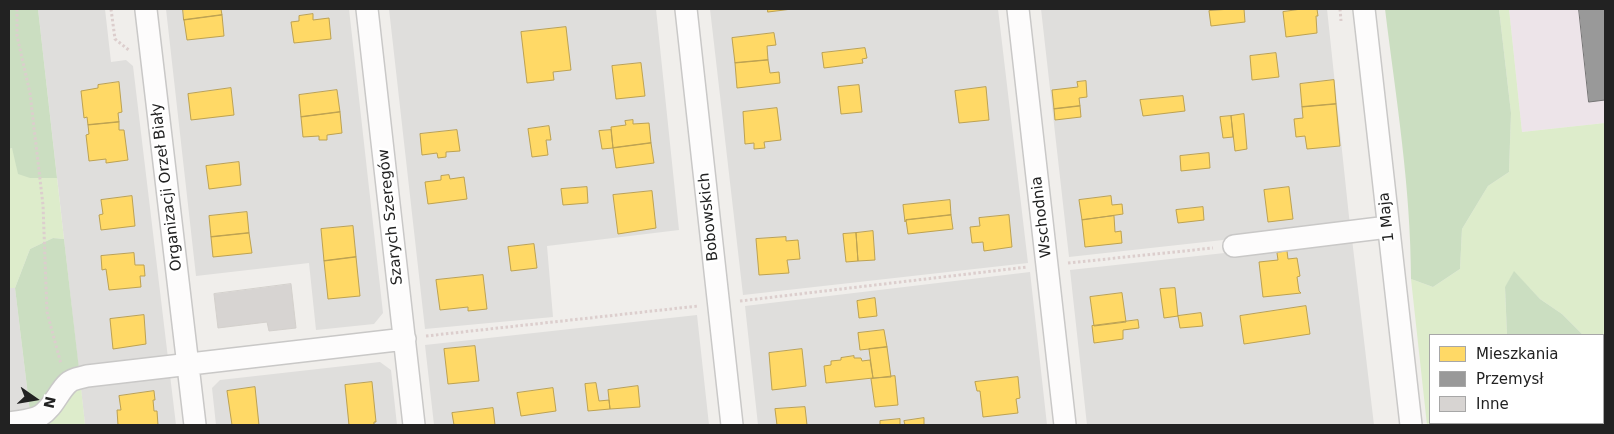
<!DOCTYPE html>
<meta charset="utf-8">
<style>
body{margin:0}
#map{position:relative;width:1614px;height:434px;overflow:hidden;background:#f0eeeb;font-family:"DejaVu Sans",sans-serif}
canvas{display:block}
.frame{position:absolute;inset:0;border:10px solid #222;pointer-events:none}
.legend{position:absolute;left:1429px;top:334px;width:175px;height:90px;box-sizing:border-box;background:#fff;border:1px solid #a7a7a7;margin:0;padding:6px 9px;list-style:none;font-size:15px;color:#222}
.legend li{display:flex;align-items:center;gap:10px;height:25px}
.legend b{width:25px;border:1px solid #a7a7a7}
.north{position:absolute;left:10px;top:374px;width:50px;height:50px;-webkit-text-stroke:4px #fff;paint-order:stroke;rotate:103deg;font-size:14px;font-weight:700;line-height:20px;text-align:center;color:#222}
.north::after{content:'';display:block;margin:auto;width:18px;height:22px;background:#222;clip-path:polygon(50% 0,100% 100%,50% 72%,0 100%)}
</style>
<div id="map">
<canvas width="1614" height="434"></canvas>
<div class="frame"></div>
<ul class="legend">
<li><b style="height:14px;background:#ffd966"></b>Mieszkania</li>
<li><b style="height:14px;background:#999"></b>Przemysł</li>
<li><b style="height:14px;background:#d7d4d2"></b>Inne</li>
</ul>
<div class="north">N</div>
</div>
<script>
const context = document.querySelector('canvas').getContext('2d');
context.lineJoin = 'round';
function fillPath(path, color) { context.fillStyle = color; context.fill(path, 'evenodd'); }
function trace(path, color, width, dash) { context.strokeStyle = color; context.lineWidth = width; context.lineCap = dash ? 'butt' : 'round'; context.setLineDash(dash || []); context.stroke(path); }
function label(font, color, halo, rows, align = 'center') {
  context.font = font + ' "DejaVu Sans",sans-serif'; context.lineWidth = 5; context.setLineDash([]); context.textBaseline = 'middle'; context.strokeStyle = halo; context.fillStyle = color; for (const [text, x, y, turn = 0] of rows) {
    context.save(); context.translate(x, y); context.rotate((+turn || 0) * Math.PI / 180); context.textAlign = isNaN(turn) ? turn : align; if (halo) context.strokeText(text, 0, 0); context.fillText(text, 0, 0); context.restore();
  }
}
fillPath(new Path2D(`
 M 38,9 L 105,9 L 111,62 L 126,60 L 133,66 L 176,425 L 85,425 Z
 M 166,9 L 349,9 L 383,313 L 374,324 L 316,330 L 309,263 L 196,276 Z
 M 389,9 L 656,9 L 679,230 L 547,246 L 553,317 L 425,329 Z
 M 710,9 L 998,9 L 1028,263 L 743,295 Z
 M 1041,9 L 1327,9 L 1350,226 L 1069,257 Z
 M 1352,239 L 1374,425 L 1087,425 L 1070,270 Z
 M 1030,272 L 1047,425 L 758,425 L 745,306 Z
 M 9,288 L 15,288 L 30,412 L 9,415 Z
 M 697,315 L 709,425 L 434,425 L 425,345 Z
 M 380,362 L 391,370 L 397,425 L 216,425 L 212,388 L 220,380 Z`), '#dfdedc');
fillPath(new Path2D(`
 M 1509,9 L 1605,9 L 1605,123 L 1522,132 Z`), '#ede4e9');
fillPath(new Path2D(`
 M 1499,9 L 1509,9 L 1522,132 L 1605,123 L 1605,425 L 1572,425 L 1572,423 L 1603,423 L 1603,335 L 1583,335 L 1562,314 L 1540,299 L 1514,272 L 1505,288 L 1507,335 L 1430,335 L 1430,423 L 1486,423 L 1485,425 L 1427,425 L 1411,279 L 1433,287 L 1460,269 L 1462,229 L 1488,186 L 1509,172 L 1511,113 Z
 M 12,148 L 30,178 L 57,178 L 64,239 L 53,238 L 30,249 L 15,288 L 9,288 L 9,149 Z
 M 79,369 L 85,425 L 9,425 L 30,412 Z`), '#ddeccb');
fillPath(new Path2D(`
 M 9,9 L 38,9 L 57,178 L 30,178 L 18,174 L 12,148 L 9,149 Z
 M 1385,9 L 1499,9 L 1511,113 L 1509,172 L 1488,186 L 1462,229 L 1460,269 L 1433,287 L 1411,279 C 1411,188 1396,98 1385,9 Z
 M 53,238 L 64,239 L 79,369 L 45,403 L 30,412 L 15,288 L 30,249 Z
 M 1514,271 L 1540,299 L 1562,314 L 1583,335 L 1507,335 L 1505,287 Z
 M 1486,423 L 1572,423 L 1572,425 L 1485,425 Z`), '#cbdec1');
const homes = new Path2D(`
 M 183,9 L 221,9 L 222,15 L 184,20 Z
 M 768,9 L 792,9 L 768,12 Z
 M 1231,9 L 1244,9 L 1245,22 L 1211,26 L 1209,11 Z
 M 1302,9 L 1317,9 L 1318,16 L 1316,16 L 1317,33 L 1286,37 L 1283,12 Z
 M 313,14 L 313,20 L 329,18 L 331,39 L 294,43 L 291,22 L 299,21 L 299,16 Z
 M 222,15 L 224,36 L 187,40 L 184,20 Z
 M 566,27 L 571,70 L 553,72 L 554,80 L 527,83 L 521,32 Z
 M 774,33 L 776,45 L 767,46 L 768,60 L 735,63 L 732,38 Z
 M 865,48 L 867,58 L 862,59 L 863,63 L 824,68 L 822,53 Z
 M 1276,53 L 1279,77 L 1252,80 L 1250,56 Z
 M 768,60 L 770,73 L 779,72 L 780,83 L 737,88 L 735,63 Z
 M 641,63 L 645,96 L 616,99 L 612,66 Z
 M 1334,80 L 1336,104 L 1302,107 L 1300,84 Z
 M 1086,81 L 1087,97 L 1079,98 L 1080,106 L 1054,109 L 1052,90 L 1078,87 L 1077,82 Z
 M 119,82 L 122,112 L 118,113 L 119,122 L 88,125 L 87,117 L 84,118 L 81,91 L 98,88 L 98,85 Z
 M 859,85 L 862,112 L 841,114 L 838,87 Z
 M 986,87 L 989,120 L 959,123 L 955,91 Z
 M 231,88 L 234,115 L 191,120 L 188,94 Z
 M 337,90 L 340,112 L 301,117 L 299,95 Z
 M 1183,96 L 1185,111 L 1143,116 L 1140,100 Z
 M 1336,104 L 1340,146 L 1307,149 L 1305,136 L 1296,137 L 1294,119 L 1303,118 L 1302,107 Z
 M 1080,106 L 1081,117 L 1055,120 L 1054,109 Z
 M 777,108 L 781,140 L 764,142 L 765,148 L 754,149 L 754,143 L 745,144 L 743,112 Z
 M 340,112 L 342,133 L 327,135 L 327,140 L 319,140 L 319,136 L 303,137 L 301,117 Z
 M 1244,114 L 1247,149 L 1235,151 L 1231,116 Z
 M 1231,116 L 1233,137 L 1223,138 L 1220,117 Z
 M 633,120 L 633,124 L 649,123 L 651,143 L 613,148 L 611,127 L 626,125 L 625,121 Z
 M 119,122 L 119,130 L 124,130 L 128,160 L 106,163 L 106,159 L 89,161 L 86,135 L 89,134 L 88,125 Z
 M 549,126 L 551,140 L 546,140 L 548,155 L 532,157 L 528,129 Z
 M 457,130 L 460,151 L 446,152 L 446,157 L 438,158 L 437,153 L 422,155 L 420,134 Z
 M 611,130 L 613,148 L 602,149 L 599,131 Z
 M 651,143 L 654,163 L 616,168 L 613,148 Z
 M 1209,153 L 1210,168 L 1181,171 L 1180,156 Z
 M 239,162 L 241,185 L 209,189 L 206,166 Z
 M 449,175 L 450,179 L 464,177 L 467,199 L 428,204 L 425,182 L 441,180 L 441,176 Z
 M 587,187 L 588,203 L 563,205 L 561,189 Z
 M 1289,187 L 1293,219 L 1268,222 L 1264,190 Z
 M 652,191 L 656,228 L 618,234 L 613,195 Z
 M 132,196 L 135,226 L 101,230 L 99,215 L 103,214 L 101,200 Z
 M 1111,196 L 1112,205 L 1122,204 L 1123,214 L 1082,220 L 1079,200 Z
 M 950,200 L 951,215 L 906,220 L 905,222 L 903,205 Z
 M 1203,207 L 1204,220 L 1178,223 L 1176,210 Z
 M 247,212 L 249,233 L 211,237 L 209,216 Z
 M 951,215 L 953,229 L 908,234 L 906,220 Z
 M 1009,215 L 1012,247 L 984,251 L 983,242 L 972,243 L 970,227 L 980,226 L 979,218 Z
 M 1114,216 L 1115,232 L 1121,231 L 1122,243 L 1085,247 L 1082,220 Z
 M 353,226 L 356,257 L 324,261 L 321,229 Z
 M 873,231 L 875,260 L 858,261 L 856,233 Z
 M 249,233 L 252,253 L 213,257 L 211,237 Z
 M 856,233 L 858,261 L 846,262 L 843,234 Z
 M 786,237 L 786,241 L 798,240 L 800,259 L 787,260 L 789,273 L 759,275 L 756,239 Z
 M 534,244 L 537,268 L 511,271 L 508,247 Z
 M 1287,251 L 1288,259 L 1297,258 L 1300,276 L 1297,277 L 1299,291 L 1301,293 L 1263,297 L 1259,262 L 1278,260 L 1277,253 Z
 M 134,253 L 135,265 L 144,265 L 145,276 L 140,276 L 141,287 L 109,290 L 106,269 L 102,270 L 101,256 Z
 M 356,257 L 360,296 L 328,299 L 324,261 Z
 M 483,275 L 487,309 L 468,311 L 468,307 L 440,310 L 436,280 Z
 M 1175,288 L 1178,316 L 1164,318 L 1160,289 Z
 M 1122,293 L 1126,322 L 1094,326 L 1090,297 Z
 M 875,298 L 877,316 L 859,318 L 857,301 Z
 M 1306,306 L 1310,334 L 1244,344 L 1240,316 Z
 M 1201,313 L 1203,326 L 1180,328 L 1178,316 Z
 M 144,315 L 146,344 L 113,349 L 110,319 Z
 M 1138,320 L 1139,328 L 1123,330 L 1123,339 L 1094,343 L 1092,326 Z
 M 884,330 L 887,347 L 860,350 L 858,333 Z
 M 475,346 L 479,381 L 448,384 L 444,349 Z
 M 887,347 L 891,377 L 873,378 L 869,349 Z
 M 802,349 L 806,386 L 772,390 L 769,353 Z
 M 854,356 L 854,358 L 861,358 L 862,361 L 870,360 L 873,378 L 826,383 L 824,366 L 831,365 L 831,361 L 841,360 L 841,358 Z
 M 895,376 L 898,405 L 875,407 L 871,379 Z
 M 1018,377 L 1020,398 L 1016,399 L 1018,413 L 983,417 L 980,391 L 977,391 L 975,382 Z
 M 372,382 L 376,422 L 374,422 L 374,425 L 349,425 L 345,385 Z
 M 596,383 L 599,401 L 609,400 L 610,409 L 588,411 L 585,384 Z
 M 638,386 L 640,407 L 610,409 L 608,390 Z
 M 255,387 L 259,425 L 232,425 L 227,391 Z
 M 553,388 L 556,411 L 521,416 L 517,393 Z
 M 154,391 L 155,400 L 153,400 L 154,411 L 157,411 L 158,425 L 118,425 L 117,410 L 121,410 L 119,396 Z
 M 805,407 L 807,425 L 777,425 L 775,409 Z
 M 493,408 L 495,425 L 454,425 L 452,413 Z
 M 924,418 L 924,425 L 905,425 L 904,421 Z
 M 900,419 L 900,425 L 880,425 L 880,421 Z`);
fillPath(homes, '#ffd966');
trace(homes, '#bda252', 1);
const industry = new Path2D(`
 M 1579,9 L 1605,9 L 1605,100 L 1589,102 Z`);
fillPath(industry, '#999');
trace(industry, '#757575', 1);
const building = new Path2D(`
 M 291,284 L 296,328 L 269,331 L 267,322 L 218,328 L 214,294 Z`);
fillPath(building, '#d7d4d2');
trace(building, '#d3d0cc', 1);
const minor = new Path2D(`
 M 367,9 L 414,425
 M 686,9 L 732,425
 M 1018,9 L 1065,425
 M 1364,9 L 1411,425
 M 146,10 L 195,425
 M 1234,246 L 1388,227
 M 9,423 C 19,421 31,421 40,416 C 54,407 58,392 68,383 C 73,378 81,378 87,376 L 405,339`);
trace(minor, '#c9c8c7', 24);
trace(new Path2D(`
 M 17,9 L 17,36 L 30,93 L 43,205 L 47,312 L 61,364
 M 111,9 L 115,39 L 130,51
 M 1340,9 L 1341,21
 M 1068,263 L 1213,248
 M 740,301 L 1027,267
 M 426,336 L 698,306`), '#dccecd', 3, [2.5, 2.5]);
trace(minor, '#fdfcfc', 21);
label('15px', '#222', '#fff', [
 ["Organizacji Orzeł Biały",167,187,-97],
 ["Szarych Szeregów",391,217,-96],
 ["Bobowskich",709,217,-96],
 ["Wschodnia",1042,217,-97],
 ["1 Maja",1387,217,-96]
]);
</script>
